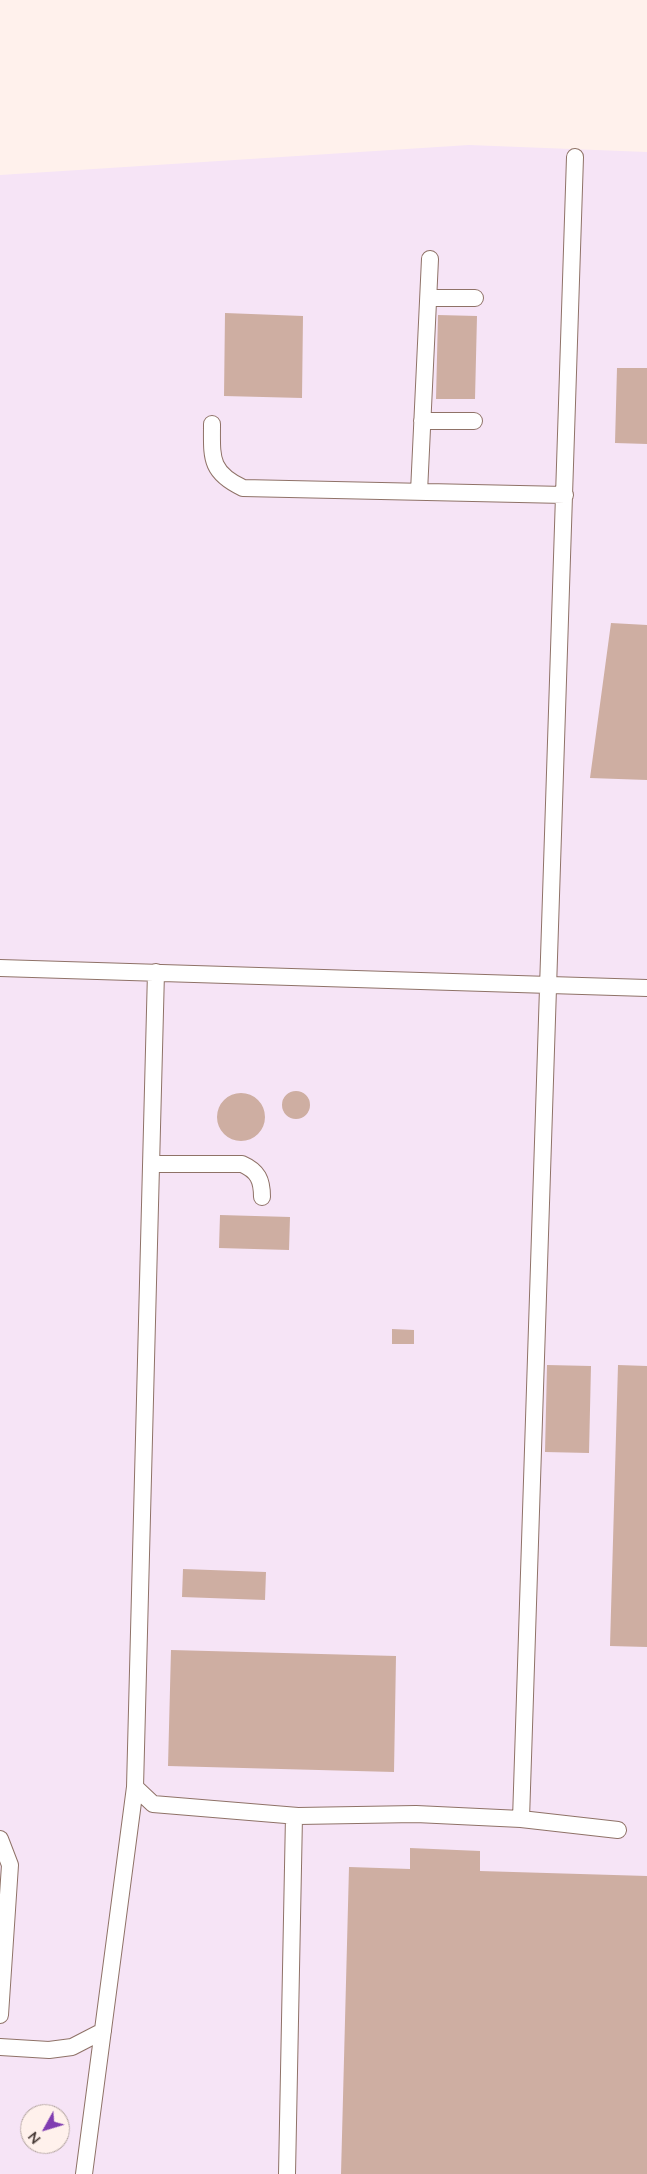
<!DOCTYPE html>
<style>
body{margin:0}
#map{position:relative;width:647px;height:2174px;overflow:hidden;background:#fff1ec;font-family:Lato,sans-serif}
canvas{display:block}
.north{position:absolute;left:20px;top:2104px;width:50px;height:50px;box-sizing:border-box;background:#fff1ec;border:1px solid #b5a7a3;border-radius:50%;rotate:231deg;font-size:14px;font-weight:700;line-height:20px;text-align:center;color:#463935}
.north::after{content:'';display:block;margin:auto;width:18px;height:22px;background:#803db1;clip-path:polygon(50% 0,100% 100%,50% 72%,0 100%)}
</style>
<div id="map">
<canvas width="647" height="2174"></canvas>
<div class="north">N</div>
</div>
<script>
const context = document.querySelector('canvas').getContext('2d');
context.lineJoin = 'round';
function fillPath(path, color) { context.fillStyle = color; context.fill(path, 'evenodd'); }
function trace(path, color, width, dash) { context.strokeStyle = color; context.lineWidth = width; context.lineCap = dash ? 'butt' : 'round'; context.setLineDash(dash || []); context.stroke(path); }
fillPath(new Path2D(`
 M 469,145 L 647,152 L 647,2174 L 0,2174 L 0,175 ZM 30,2114 L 60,2114 L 60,2144 L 30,2144 Z`), '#f6e4f6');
fillPath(new Path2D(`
 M 225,313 L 303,316 L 302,398 L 224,396 Z
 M 438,315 L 477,316 L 475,399 L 436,399 Z
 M 617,368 L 647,368 L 647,444 L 615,443 Z
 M 611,623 L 647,625 L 647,780 L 590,778 Z
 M282 1105a14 14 0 1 1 28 0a14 14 0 1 1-28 0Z
 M217 1117a24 24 0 1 1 48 0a24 24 0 1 1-48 0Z
 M 220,1215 L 290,1217 L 289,1250 L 219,1248 Z
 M 392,1329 L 414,1330 L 414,1344 L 392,1344 Z
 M 547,1365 L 591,1366 L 589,1453 L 545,1452 Z
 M 618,1365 L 647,1366 L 647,1647 L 610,1646 Z
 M 183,1569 L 266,1572 L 265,1600 L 182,1597 Z
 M 171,1650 L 396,1656 L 394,1772 L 168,1766 Z
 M 410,1848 L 480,1851 L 480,1871 L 647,1876 L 647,2174 L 341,2174 L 349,1867 L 410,1869 Z`), '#ceaea2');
const service = new Path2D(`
 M 429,298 L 475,298
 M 422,421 L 474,421
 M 212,424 C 212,457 209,472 243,488 L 565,495
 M 419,492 L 430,259
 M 0,968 L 647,988
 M 156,972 L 135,1787 L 153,1804 L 298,1816 L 416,1814 L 521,1819 L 618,1830
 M 152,1164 L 242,1164 C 258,1171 262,1180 262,1197
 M 521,1819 L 575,157
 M 0,1839 L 10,1865 L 0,2015
 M 0,2047 L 49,2050 L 72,2047 L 103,2031
 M 84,2174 L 135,1787
 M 287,2174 L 294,1816`);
trace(service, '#8f7267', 18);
trace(service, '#fff', 16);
</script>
